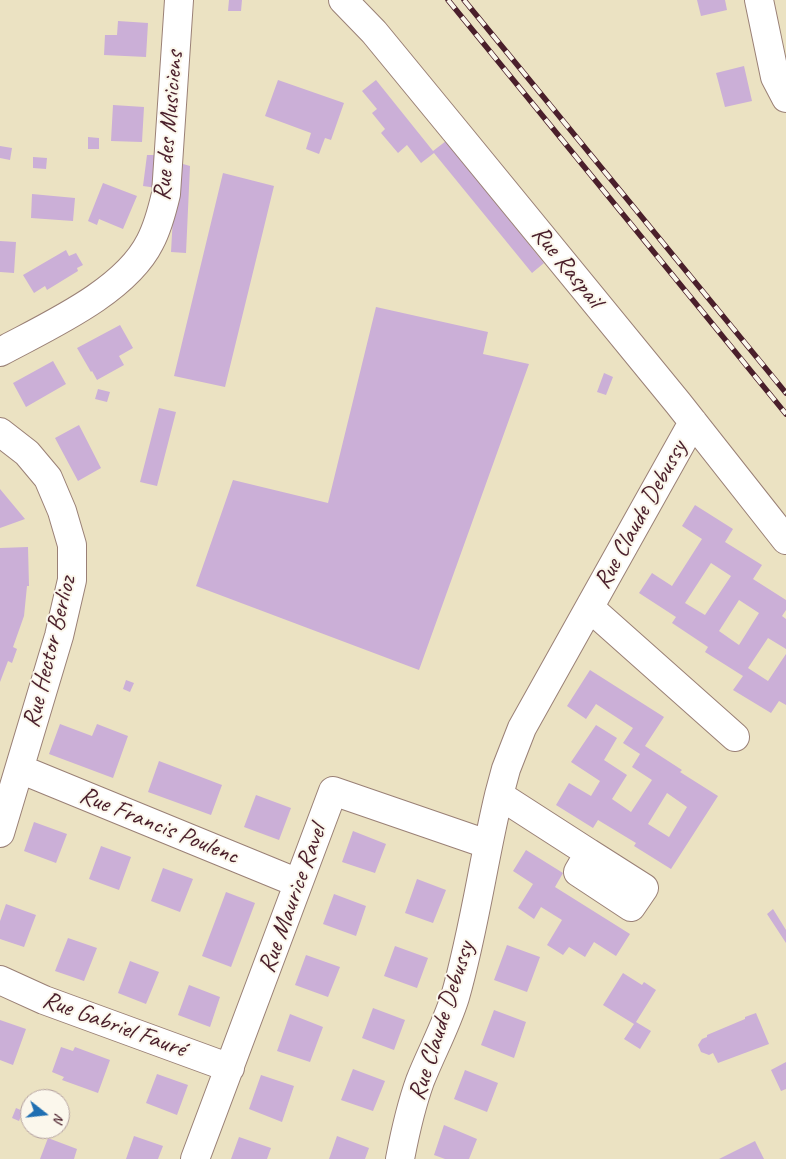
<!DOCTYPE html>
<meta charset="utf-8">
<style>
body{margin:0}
#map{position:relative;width:786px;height:1159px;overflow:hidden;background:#ebe2c2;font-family:Caveat,sans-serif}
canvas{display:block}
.north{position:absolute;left:20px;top:1089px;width:50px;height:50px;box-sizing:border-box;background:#fbf7ec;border:1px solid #b4a19f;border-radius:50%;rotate:106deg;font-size:14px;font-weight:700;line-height:20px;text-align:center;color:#4a1f2b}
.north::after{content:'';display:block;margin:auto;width:18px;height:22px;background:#1f6fb2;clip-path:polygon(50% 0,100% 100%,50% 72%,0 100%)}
</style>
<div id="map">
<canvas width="786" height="1159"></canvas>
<div class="north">N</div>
</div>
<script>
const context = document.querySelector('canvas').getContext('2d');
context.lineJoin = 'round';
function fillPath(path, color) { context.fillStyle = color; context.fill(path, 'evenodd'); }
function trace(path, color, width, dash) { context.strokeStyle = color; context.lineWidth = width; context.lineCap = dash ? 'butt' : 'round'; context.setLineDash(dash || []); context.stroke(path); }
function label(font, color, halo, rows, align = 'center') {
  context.font = font + ' Caveat,sans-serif'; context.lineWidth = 4; context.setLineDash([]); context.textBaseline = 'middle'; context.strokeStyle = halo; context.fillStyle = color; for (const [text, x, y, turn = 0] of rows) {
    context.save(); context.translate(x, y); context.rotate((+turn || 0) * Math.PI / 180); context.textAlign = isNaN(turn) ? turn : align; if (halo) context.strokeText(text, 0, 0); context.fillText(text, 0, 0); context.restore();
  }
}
fillPath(new Path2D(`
 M 229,0 L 242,0 L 241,11 L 228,11 Z
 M 697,0 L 725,0 L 727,10 L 701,16 Z
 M 118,21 L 148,23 L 146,57 L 104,55 L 105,35 L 117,35 Z
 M 744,66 L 752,101 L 725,107 L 716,73 Z
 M 278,80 L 344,103 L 331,140 L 325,138 L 319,154 L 306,149 L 311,133 L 265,116 Z
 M 376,80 L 433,151 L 446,141 L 544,263 L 532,273 L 434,153 L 421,163 L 407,145 L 398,153 L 381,133 L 385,129 L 372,113 L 377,109 L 362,91 Z
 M 113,105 L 144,107 L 142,142 L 111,141 Z
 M 88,137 L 99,138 L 99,149 L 88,149 Z
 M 0,146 L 12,148 L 10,160 L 0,158 Z
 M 147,155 L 162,155 L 157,188 L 143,186 Z
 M 33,157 L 47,158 L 46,169 L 33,168 Z
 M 176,162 L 190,166 L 186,253 L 171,252 Z
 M 223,173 L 274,186 L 225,387 L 174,376 Z
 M 103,183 L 137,196 L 123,229 L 99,219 L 97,225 L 88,221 Z
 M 32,194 L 75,198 L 73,221 L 31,218 Z
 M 0,241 L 16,242 L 14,273 L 0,272 Z
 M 66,250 L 69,256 L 76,253 L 83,265 L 77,268 L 78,271 L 47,290 L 45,286 L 34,293 L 23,275 Z
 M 376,307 L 488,332 L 483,354 L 529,364 L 419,670 L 196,586 L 233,480 L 328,503 Z
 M 120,325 L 133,348 L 119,356 L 124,365 L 97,380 L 92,371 L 91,372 L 77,348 Z
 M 53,361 L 66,384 L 26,407 L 13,383 Z
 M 604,373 L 613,377 L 606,395 L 597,392 Z
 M 98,389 L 110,392 L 107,402 L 95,399 Z
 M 159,408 L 176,412 L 157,486 L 140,482 Z
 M 79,425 L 101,468 L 78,481 L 55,438 Z
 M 0,489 L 25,519 L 0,528 Z
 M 695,505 L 733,529 L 725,542 L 762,565 L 753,579 L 786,600 L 786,610 L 782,616 L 786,619 L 786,649 L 768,638 L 748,668 L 768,681 L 786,654 L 786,705 L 779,701 L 771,713 L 733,690 L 743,676 L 705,652 L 708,647 L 672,623 L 676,617 L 639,593 L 652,573 L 672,586 L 702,539 L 682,526 ZM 711,563 L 731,576 L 705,615 L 685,603 ZM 739,600 L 759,613 L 739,645 L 719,631 Z
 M 28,547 L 29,586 L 27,586 L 24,616 L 13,647 L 17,649 L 12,663 L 8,661 L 0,682 L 0,548 Z
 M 590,670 L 664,717 L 645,746 L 682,770 L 680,772 L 718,796 L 671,869 L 634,846 L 636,843 L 598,820 L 593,828 L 556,805 L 569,783 L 591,796 L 600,781 L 571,762 L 596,725 L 617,738 L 604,760 L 627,775 L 612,799 L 631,812 L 652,780 L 632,767 L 640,754 L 623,743 L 633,728 L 596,704 L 586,719 L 567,706 ZM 667,793 L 687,807 L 669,837 L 648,824 Z
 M 126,680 L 134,683 L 130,692 L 123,689 Z
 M 60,724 L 92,736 L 97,724 L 128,736 L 113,778 L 49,754 Z
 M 159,761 L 222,785 L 211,815 L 148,792 Z
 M 256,795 L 291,808 L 279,840 L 244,827 Z
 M 34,822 L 67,834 L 56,863 L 24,851 Z
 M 353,831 L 386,844 L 375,873 L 342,862 Z
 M 101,846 L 131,857 L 119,890 L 89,879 Z
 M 526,850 L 563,873 L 555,887 L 630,934 L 616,956 L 594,942 L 585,957 L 569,947 L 563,955 L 547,945 L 562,920 L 541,907 L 534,919 L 518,908 L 533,884 L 513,871 Z
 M 163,868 L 193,879 L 180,912 L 151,901 Z
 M 417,879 L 446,890 L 433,923 L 405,913 Z
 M 226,892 L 255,903 L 231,967 L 202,956 Z
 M 334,894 L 366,906 L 356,936 L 323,924 Z
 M 6,904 L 36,915 L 24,947 L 0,939 L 0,921 Z
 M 773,909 L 786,930 L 786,943 L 767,914 Z
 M 68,938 L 97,948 L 84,981 L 55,971 Z
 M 507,945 L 540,957 L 527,992 L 494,980 Z
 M 395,946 L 428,958 L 417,988 L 384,976 Z
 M 306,955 L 340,967 L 328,997 L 295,985 Z
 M 130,961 L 159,972 L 146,1004 L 118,993 Z
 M 623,973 L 642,985 L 644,982 L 656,990 L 636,1022 L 651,1031 L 640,1049 L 624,1039 L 634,1024 L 603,1005 Z
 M 189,985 L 220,997 L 210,1027 L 178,1015 Z
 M 373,1008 L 405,1020 L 394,1050 L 362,1038 Z
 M 494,1010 L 526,1022 L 514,1058 L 481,1045 Z
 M 756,1013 L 769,1044 L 718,1063 L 713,1053 L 709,1055 L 701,1052 L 698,1045 L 702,1039 L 707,1037 L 707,1035 L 745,1019 L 745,1017 Z
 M 290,1014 L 323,1027 L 310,1062 L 277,1051 Z
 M 0,1020 L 26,1029 L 13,1065 L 0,1060 Z
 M 61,1047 L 73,1051 L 75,1047 L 110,1060 L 98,1093 L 62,1080 L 64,1077 L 52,1072 Z
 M 786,1062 L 786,1089 L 781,1091 L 771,1070 Z
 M 353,1069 L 385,1081 L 373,1111 L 341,1100 Z
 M 465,1070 L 498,1083 L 487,1112 L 454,1099 Z
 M 157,1074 L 188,1085 L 177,1115 L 146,1103 Z
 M 261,1075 L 294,1086 L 282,1122 L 249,1109 Z
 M 16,1108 L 23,1111 L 19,1121 L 12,1118 Z
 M 444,1125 L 477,1139 L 469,1159 L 445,1159 L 434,1155 Z
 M 134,1136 L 163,1146 L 158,1159 L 126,1159 Z
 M 337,1136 L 369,1148 L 365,1159 L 329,1159 Z
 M 239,1137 L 271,1148 L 267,1159 L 231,1159 Z
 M 48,1138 L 77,1149 L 74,1159 L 40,1159 Z
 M 755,1141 L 764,1159 L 719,1159 Z`), '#cbafd7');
const minor = new Path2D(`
 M 343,0 L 374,32 L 457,133 L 678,403 L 786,540
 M 759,0 L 775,77 L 786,98
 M 0,352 C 48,326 125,292 150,242 C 158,227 162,211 166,194 L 179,0
 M 0,432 L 27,453 L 48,478 L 62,511 L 72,545 L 72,580 L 59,636 L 0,833
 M 590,608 L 735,737
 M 20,769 L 298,883
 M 589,853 L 644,888 L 631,907 L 578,872 L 589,853 L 499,795 L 506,769 L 522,728 L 693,422
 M 0,980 L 44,1000 L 230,1068
 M 195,1159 L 333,791 L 487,844
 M 400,1159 C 405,1133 411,1106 420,1081 C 431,1053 446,1026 455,997 C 474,931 483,862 499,795`);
trace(minor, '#9a8076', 30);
trace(minor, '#fff', 28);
const rail = new Path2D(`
 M 448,0 L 786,414
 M 464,0 L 786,393`);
trace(rail, '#4a1f2b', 5.5);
trace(rail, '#fbf7ec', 4, [11]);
label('25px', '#4a1f2b', '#fbf7ec', [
 ["Rue des Musiciens",169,126,-85],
 ["Rue Raspail",567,267,51],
 ["Rue Claude Debussy",641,515,-61],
 ["Rue Hector Berlioz",50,652,-76],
 ["Rue Francis Poulenc",159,826,22],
 ["Rue Maurice Ravel",293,899,-70],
 ["Rue Claude Debussy",442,1021,-72],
 ["Rue Gabriel Fauré",114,1025,20]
]);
</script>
